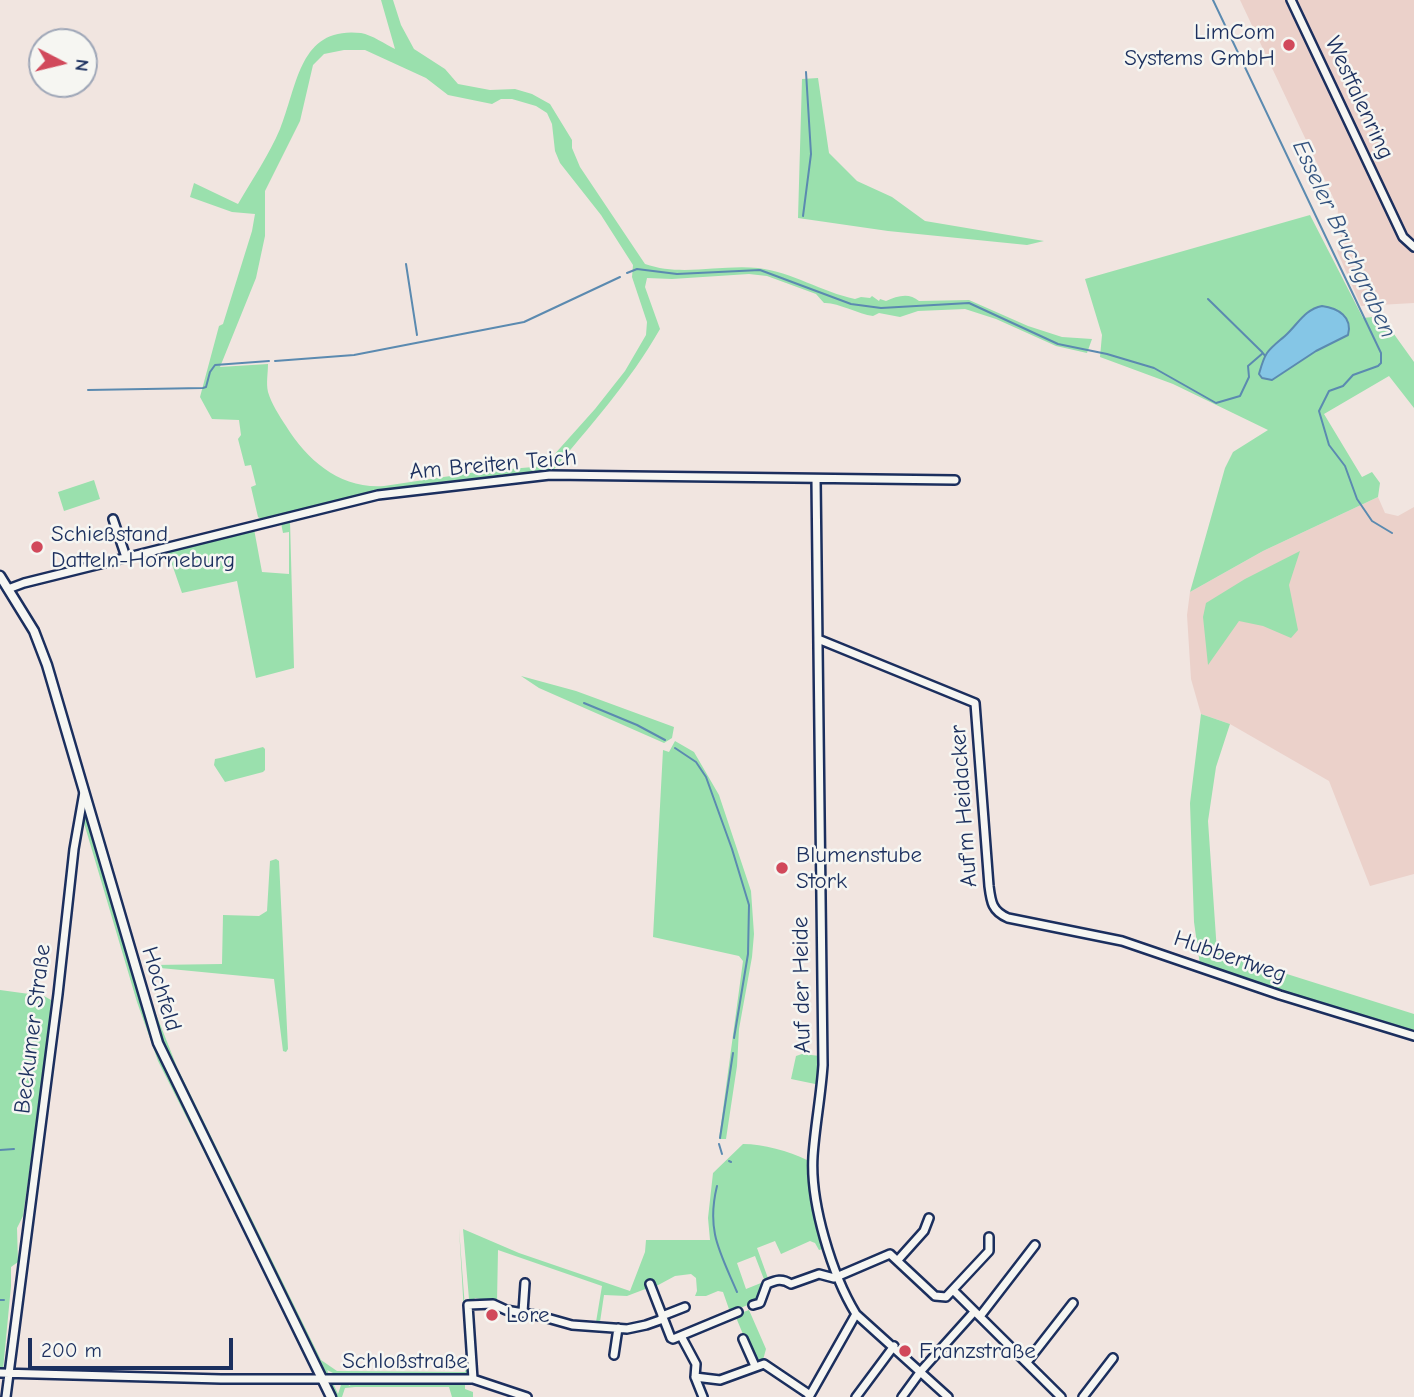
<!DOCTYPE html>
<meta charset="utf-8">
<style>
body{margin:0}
#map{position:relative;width:1414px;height:1397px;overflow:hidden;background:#f1e5e0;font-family:"Comic Neue",sans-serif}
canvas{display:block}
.north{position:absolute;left:28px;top:28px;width:70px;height:70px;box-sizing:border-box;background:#f6f6f2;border:2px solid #9ea6b7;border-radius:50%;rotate:97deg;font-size:19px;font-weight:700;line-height:28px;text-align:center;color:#1b2f5e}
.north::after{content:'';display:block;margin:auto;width:24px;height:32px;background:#d1495b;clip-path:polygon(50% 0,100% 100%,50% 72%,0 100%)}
.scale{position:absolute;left:28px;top:1338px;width:205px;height:32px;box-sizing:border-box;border:4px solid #1b2f5e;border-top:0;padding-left:9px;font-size:21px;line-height:24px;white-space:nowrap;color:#1b2f5e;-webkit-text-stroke:5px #f6f6f2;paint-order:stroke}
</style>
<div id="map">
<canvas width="1414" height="1397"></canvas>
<div class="north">N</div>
<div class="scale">200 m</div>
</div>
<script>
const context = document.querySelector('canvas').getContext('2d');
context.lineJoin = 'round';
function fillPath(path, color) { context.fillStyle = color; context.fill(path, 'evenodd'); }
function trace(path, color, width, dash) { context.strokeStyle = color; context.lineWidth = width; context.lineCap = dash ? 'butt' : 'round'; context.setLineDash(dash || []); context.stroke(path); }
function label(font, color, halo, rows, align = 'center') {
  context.font = font + ' "Comic Neue",sans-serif'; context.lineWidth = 5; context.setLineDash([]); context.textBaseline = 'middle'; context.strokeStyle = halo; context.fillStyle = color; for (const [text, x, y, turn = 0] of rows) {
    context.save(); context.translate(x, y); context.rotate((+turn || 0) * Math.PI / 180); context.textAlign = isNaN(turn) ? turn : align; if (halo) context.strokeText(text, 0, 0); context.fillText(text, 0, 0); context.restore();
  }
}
fillPath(new Path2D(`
 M 1240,0 L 1414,0 L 1414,303 L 1361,306 L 1337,251 L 1342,239 L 1337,227 L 1338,208 Z
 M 1378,497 L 1385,513 L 1398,516 L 1414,507 L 1414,874 L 1370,886 L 1329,781 L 1230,724 L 1201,714 L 1191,679 L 1187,615 L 1190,592 L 1263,551 Z`), '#ebd1ca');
fillPath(new Path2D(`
 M 381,0 L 393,0 L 401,25 L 414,49 L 445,69 L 458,84 L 490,90 L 515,89 L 532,94 L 550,104 L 572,140 L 572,148 L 580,167 L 645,264 C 682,277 720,264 758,268 C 792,272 822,292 855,299 L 861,297 L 870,298 L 872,296 L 879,301 L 880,299 L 886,301 C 897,296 909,292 919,301 L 969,300 L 1028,326 L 1062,337 L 1092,339 L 1087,353 L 1056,346 L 996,319 L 965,309 L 918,311 L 900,317 L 879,313 L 873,316 C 858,314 837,302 824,303 L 816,294 L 767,276 L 749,274 L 672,279 L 647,278 L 645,287 L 660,329 C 630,382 589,427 551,473 L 378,494 L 264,521 L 258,517 L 251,487 L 256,485 L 251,465 L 245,466 L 238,439 L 241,435 L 239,420 L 212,419 L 200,397 L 219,326 L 223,324 L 252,231 L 255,214 L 232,212 L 190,197 L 194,183 L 238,204 C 252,180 269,155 280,129 C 298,85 299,26 361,33 C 372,35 385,44 395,49 ZM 344,50 L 365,50 L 426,78 L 448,95 L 492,104 L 501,99 L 512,99 L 536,106 L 547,113 L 552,124 L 555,151 L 560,163 L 601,215 L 633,265 L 632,277 L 647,322 L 646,335 L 625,371 L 595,409 L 544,466 L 477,472 L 384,486 C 340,489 308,461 286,426 C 279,415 272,405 268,392 C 266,383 268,373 268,364 L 220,367 L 256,278 L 265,236 L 265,191 L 300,121 L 313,65 L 324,54 Z
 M 818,78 L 829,153 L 857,181 L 892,197 L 925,221 L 1044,241 L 1027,245 L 888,231 L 798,218 L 802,79 Z
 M 1310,215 L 1363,318 L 1381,316 L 1414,362 L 1414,408 L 1389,376 L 1324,414 L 1362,477 L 1372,472 L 1380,483 L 1378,497 L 1263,551 L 1190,592 L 1225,468 L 1233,452 L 1268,430 L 1173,384 L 1100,357 L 1102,335 L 1085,279 Z
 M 94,480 L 100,499 L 64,511 L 58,492 Z
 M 290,521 L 294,668 L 256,678 L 237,581 L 182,593 L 167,550 L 254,529 L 262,572 L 289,574 L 289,532 L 283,533 L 281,523 Z
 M 1300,551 L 1289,585 L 1298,630 L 1291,638 L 1263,626 L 1239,621 L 1208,665 L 1203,617 L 1206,603 L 1245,579 Z
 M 521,676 L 576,691 L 674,727 L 672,738 L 664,743 L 539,688 Z
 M 1201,714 L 1230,724 L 1216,767 L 1208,821 L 1217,952 L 1414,1014 L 1414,1034 L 1280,993 L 1200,965 L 1194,922 L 1190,803 Z
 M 675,741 L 694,752 L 719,795 L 751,891 L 754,934 L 752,957 L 739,1029 L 737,1066 L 726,1139 L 719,1139 L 743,961 L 739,956 L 653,937 L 663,750 L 669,752 Z
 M 263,747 L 265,749 L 265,770 L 263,772 L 225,782 L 214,765 L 215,759 L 220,758 Z
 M 88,784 L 154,1009 L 177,1067 L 321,1360 L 337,1371 L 465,1372 L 467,1365 L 459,1228 L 470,1375 L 375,1377 L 335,1374 L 327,1370 L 338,1394 L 341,1385 L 348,1383 L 349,1386 L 354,1383 L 465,1382 L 465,1389 L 473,1392 L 473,1397 L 452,1397 L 449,1387 L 355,1387 L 345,1388 L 342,1397 L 328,1397 L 158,1061 L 137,1002 L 81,813 Z
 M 276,859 L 279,861 L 288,1049 L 286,1052 L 283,1051 L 274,979 L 150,967 L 154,965 L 222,964 L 223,915 L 259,916 L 267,911 L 270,861 Z
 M 0,990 L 44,996 L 51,1000 L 48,1039 L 23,1216 L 17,1228 L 18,1262 L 11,1267 L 11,1286 L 3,1370 L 0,1370 Z
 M 802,1054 L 820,1056 L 820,1085 L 791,1079 L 796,1056 Z
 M 743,1144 C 763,1144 789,1151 807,1160 L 810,1168 L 814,1213 L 826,1248 L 819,1250 L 815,1243 L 810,1241 L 781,1254 L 775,1241 L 757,1248 L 769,1281 L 765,1282 L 755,1256 L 737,1263 L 746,1289 L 761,1283 L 763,1287 L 758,1301 L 730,1312 L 723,1292 L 718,1291 L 706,1296 L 695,1296 L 697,1291 L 696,1278 L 691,1274 L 675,1276 L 649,1290 L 648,1288 L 627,1296 L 604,1295 L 600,1322 L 596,1322 L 602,1286 L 498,1250 L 497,1302 L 475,1298 L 473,1301 L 469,1299 L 463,1229 L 519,1253 L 630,1291 L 645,1252 L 646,1240 L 710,1240 L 708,1218 L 713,1173 Z
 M 749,1310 L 766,1349 L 763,1360 L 755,1363 L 735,1315 Z`), '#9ae0ad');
const water = new Path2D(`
 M 1322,306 C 1338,308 1353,317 1348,335 L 1316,351 L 1272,380 L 1262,378 L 1259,374 C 1261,367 1263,359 1267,353 C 1273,345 1281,340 1288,333 C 1299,322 1306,309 1322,306 Z`);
fillPath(water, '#85c6e6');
trace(water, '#5b8ab0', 2);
trace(new Path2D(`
 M 1213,0 L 1381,353 L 1381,363 L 1378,366 L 1353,375 L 1343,386 L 1329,391 L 1319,411 L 1329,445 L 1345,466 L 1357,499 L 1372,521 L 1392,533
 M 803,216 L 811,154 L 806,72
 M 406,264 L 417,335
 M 627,273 L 637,269 L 677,274 L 760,270 L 851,304 L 881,308 L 969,303 L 1058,344 L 1107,354 L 1154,368 L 1216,403 L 1240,396 L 1249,377 L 1248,366 L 1263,353 L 1265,356
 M 1208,299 L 1262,352
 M 275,361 L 354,355 L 524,322 L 620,277
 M 88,390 L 203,388 L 206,387 L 210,372 L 215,365 L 269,361
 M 584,703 L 637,725 L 665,740
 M 675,748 L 696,762 L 706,777 L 732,849 L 749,905 L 748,954 L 734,1038
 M 720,1138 L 733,1053
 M 719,1144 L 722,1154
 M 0,1150 L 14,1149
 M 729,1161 L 731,1162
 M 717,1186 C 706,1231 720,1252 737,1292
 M 0,1300 L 4,1300`), '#5b8ab0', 2);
const minor = new Path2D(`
 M 1291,0 L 1403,237 L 1414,247
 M 816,479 L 823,1065 C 821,1096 815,1126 813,1156 C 810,1203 832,1275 856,1314 L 948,1397
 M 113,519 L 126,557
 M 8,589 L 24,583 L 378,495 L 550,475 L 955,480
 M 818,639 L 975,703 L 989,886 C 991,902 992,911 1008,918 L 1122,941 L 1280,995 L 1414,1036
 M 898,1260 L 924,1231 L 929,1218
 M 650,1284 L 671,1338 L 673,1339 L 738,1312
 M 953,1290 L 1061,1397
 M 753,1305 L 760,1303 L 767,1284 C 776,1280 782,1278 791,1284 L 819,1274 L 834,1278 L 890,1254 L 935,1296 L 946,1297 L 989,1251 L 989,1237
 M 523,1312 L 525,1283
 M 981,1315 L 1035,1245
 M 662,1316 L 685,1307
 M 681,1336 L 696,1364 L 695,1377 L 720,1380 L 764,1364 L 810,1395
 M 743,1339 L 755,1366
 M 614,1355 L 618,1328
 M 1027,1362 L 1073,1303
 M 0,1373 L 221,1379 L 473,1379 L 527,1397
 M 695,1377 L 703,1397
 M 473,1379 L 468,1305 L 493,1304 L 506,1310 L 540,1316 L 572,1325 L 627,1329 L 646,1325 L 663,1319
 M 6,1397 L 58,994 L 74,849 L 84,792
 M 809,1397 L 856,1314
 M 856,1397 L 894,1346
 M 902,1397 L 921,1371 L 974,1312
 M 1083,1397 L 1113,1358`);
const tertiary = new Path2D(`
 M 0,576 L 34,631 L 47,665 L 158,1043 L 331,1397`);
trace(minor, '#1b2f5e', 12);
trace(tertiary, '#1b2f5e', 13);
trace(minor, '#f6f6f2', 7);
trace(tertiary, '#f6f6f2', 8);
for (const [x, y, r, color] of [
 [1289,45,7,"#d1495b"],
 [37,547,7,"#d1495b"],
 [782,868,7,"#d1495b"],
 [492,1315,7,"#d1495b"],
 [905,1351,7,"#d1495b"]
]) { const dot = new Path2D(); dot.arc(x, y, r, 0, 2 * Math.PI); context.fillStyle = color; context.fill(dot); trace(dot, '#f6f6f2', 2.5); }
label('23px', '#1b2f5e', '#f6f6f2', [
 ["LimCom",1275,32,"right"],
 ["Systems GmbH",1275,58,"right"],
 ["Schießstand",51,534],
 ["Datteln-Horneburg",51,560],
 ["Blumenstube",796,855],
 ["Stork",796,881],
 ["Lore",506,1315],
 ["Franzstraße",919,1351]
], 'left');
label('23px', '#1b2f5e', '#f6f6f2', [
 ["Westfalenring",1359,98,65],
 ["Am Breiten Teich",493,465,-5],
 ["Auf'm Heidacker",964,806,-94],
 ["Hubbertweg",1230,957,19],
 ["Auf der Heide",802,985,-91],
 ["Hochfeld",161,989,73],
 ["Beckumer Straße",33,1029,-83],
 ["Schloßstraße",405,1361]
]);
label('italic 24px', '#365580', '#f6f6f2', [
 ["Esseler Bruchgraben",1344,239,65]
]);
</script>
